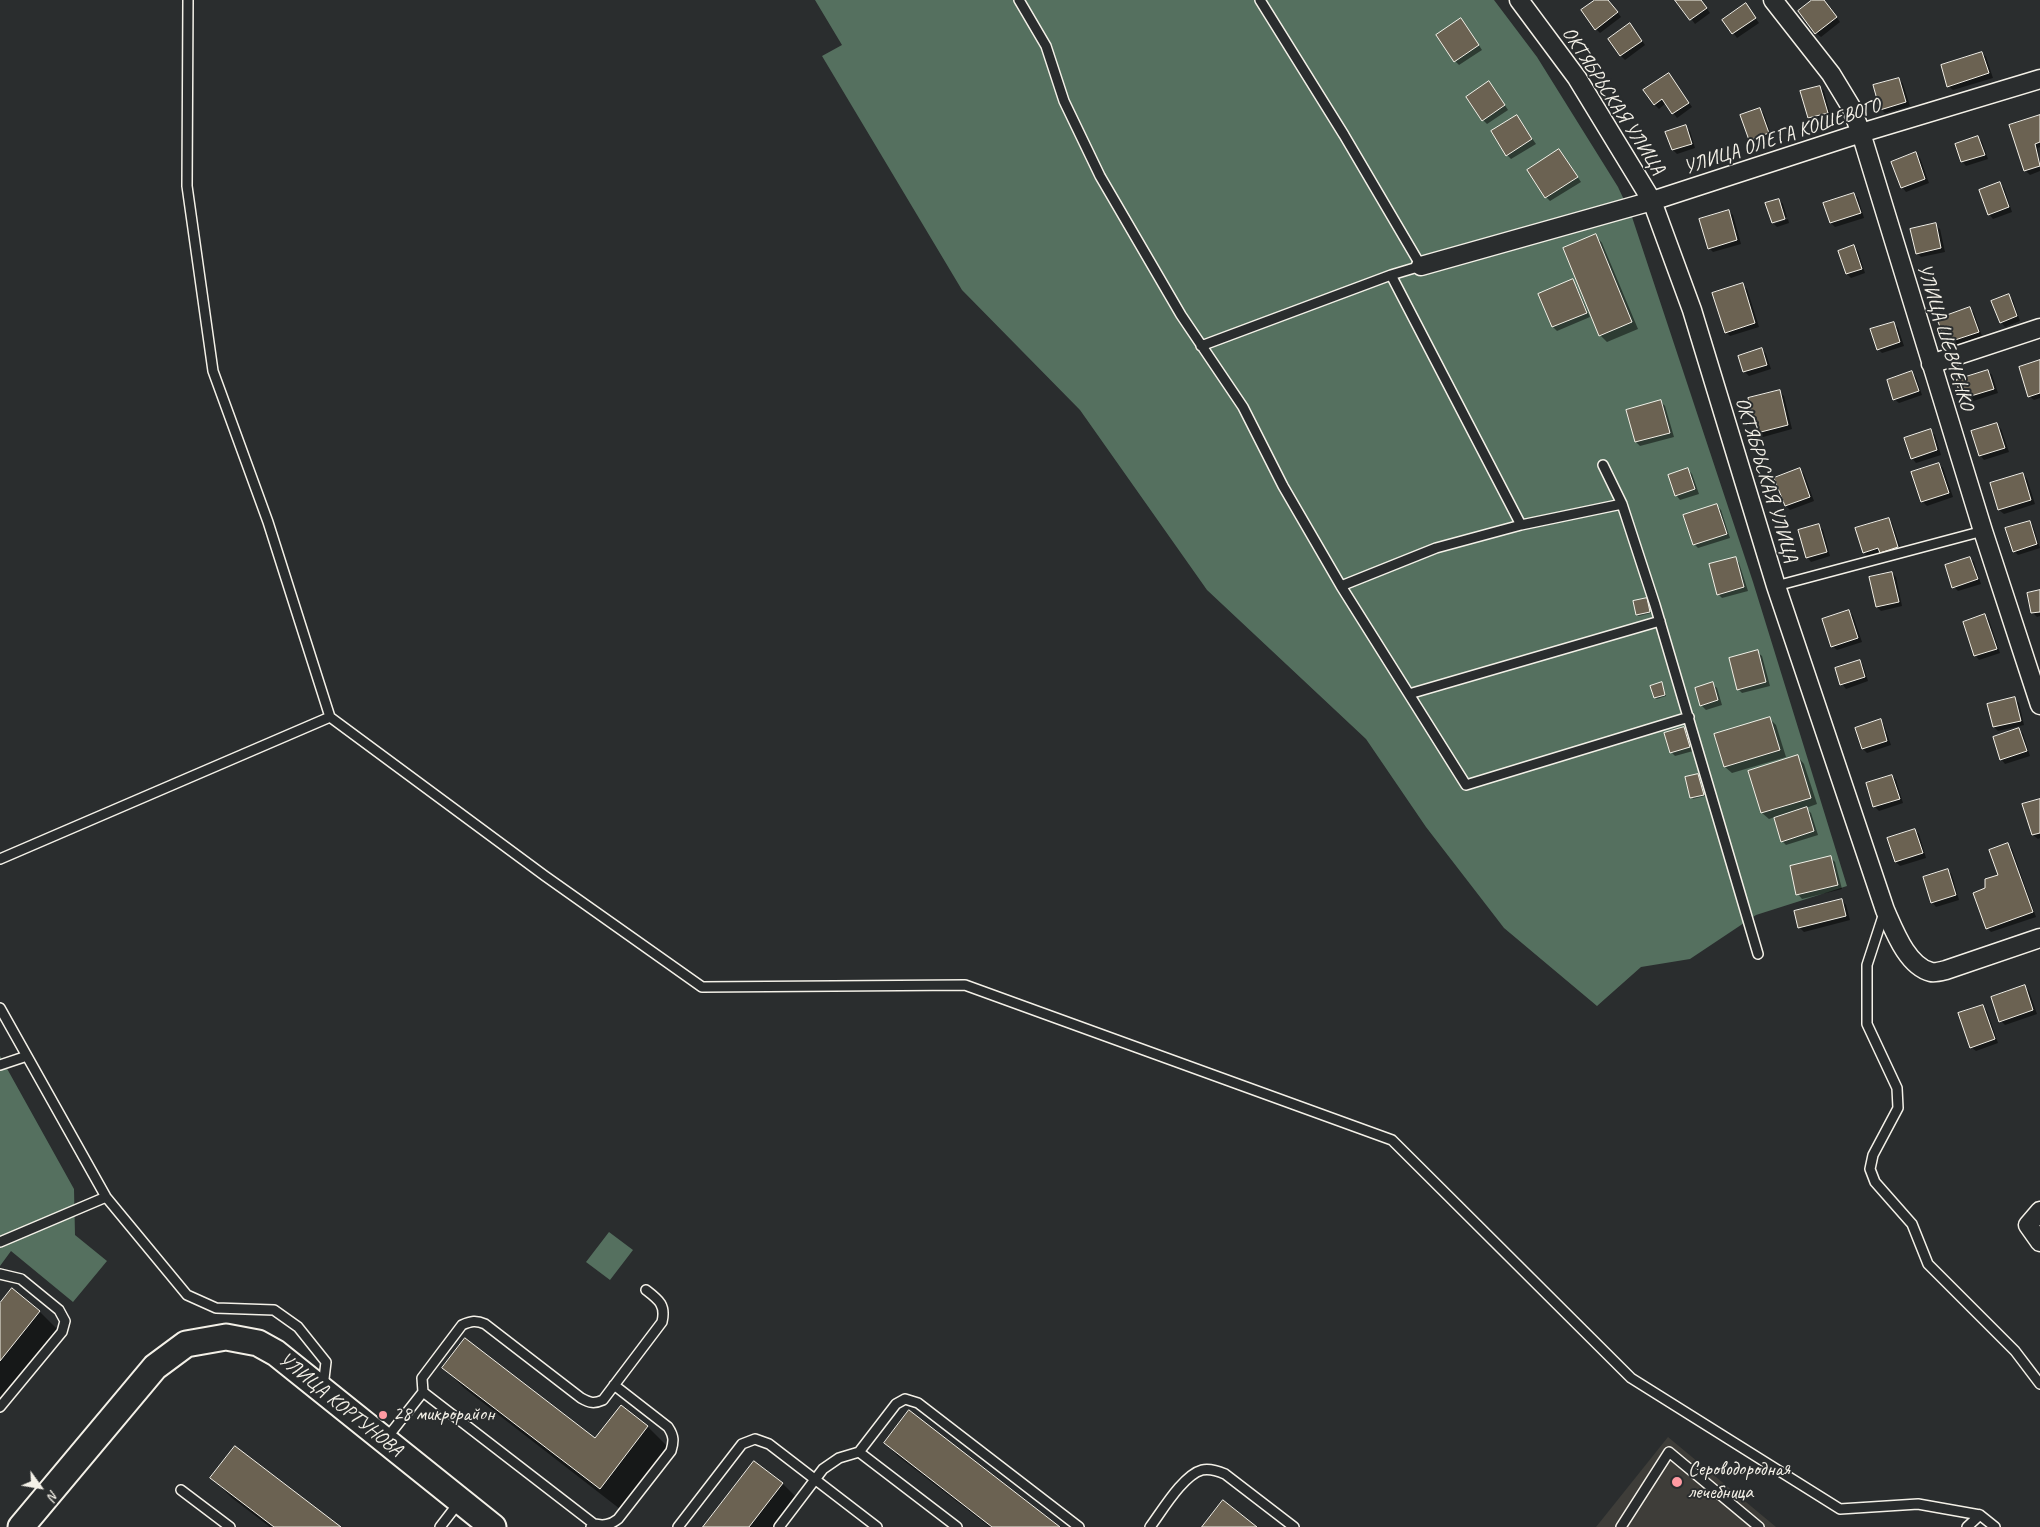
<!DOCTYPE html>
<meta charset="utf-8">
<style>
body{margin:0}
#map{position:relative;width:2040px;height:1527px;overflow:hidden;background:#2a2d2e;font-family:Caveat,sans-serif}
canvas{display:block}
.north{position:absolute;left:15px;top:1462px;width:50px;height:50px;-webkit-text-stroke:4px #2a2d2e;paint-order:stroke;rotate:122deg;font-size:14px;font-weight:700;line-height:20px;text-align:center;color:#f4f1e8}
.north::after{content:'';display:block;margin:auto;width:18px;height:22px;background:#f4f1e8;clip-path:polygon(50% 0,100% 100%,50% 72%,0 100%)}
</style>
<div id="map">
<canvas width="2040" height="1527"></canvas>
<div class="north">N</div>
</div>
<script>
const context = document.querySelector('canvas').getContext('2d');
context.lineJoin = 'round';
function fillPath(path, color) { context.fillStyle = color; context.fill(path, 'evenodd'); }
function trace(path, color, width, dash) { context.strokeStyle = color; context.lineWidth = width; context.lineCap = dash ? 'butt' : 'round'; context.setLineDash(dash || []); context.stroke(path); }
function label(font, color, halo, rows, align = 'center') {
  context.font = font + ' Caveat,sans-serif'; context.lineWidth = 4; context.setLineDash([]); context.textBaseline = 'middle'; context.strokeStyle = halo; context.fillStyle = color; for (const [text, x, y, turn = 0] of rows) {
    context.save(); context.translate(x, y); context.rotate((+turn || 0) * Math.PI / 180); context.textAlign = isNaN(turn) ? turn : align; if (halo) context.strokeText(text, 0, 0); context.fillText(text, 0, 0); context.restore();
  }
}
fillPath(new Path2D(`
 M 1668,1437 L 1776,1527 L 1596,1527 Z`), '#3e3d39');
fillPath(new Path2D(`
 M 815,0 L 1494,0 L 1537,57 L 1618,187 L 1632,217 L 1753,582 L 1847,886 L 1756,915 L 1690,959 L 1641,967 L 1597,1006 L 1504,928 L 1426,827 L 1366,739 L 1207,590 L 1080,410 L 962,290 L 822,56 L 842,45 Z
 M 0,1056 L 74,1189 L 75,1235 L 107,1261 L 73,1302 L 11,1251 L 0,1266 Z
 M 609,1232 L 633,1250 L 610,1280 L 586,1262 Z`), '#55705f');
fillPath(new Path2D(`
 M 1597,0 L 1608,0 L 1621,17 L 1600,33 L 1596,29 Z
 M 1677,0 L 1701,0 L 1710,13 L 1695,24 Z
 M 1814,0 L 1824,0 L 1840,22 L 1821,37 L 1816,33 Z
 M 1746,5 L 1759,23 L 1737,38 L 1724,20 Z
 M 1465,24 L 1482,50 L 1459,65 L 1455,61 Z
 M 1634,29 L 1645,45 L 1625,60 L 1621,56 Z
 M 1982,53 L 1986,57 L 1993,78 L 1953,90 L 1948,86 Z
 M 1669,75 L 1692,107 L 1677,118 L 1666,103 L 1659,109 L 1654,104 Z
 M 1899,79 L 1903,84 L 1910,106 L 1885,113 L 1881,109 Z
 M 1493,87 L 1508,110 L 1487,124 L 1483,120 Z
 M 1820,87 L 1824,91 L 1831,117 L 1813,122 L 1809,118 L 1801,92 Z
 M 1760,109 L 1764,114 L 1772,137 L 1754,144 L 1750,139 Z
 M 2040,116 L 2040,147 L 2038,148 L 2040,171 L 2030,175 L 2025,170 Z
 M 1517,117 L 1536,144 L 1511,159 L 1507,155 Z
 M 1685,127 L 1690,131 L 1695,148 L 1677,154 L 1673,150 Z
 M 1978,137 L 1982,142 L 1988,159 L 1966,166 L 1962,161 Z
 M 1559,150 L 1581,182 L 1550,201 L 1546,197 Z
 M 1915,154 L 1920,158 L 1929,183 L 1906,192 L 1902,187 Z
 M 2000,184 L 2004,188 L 2012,212 L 1993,219 L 1989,214 Z
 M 1854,194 L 1858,198 L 1864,218 L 1835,227 L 1831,223 Z
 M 1779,200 L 1783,204 L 1787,217 L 1774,221 L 1774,223 L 1773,223 Z
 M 1728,211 L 1733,215 L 1741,244 L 1713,252 L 1709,248 Z
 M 1788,219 L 1789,223 L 1777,227 L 1774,224 Z
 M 1935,225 L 1940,229 L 1945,252 L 1921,257 L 1917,253 Z
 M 1596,236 L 1602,243 L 1638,329 L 1607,342 L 1600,335 Z
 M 1854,247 L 1858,251 L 1865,273 L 1851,278 L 1847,274 Z
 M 1572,280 L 1576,285 L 1590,317 L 1557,331 L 1553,327 Z
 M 1742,285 L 1747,289 L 1759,327 L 1730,336 L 1726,332 Z
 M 2008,296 L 2013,300 L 2020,321 L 2005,327 L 2001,322 Z
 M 1970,309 L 1974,313 L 1982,336 L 1951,347 L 1947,343 Z
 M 1893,323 L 1898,328 L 1904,346 L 1882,353 L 1878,349 Z
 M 1762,349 L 1766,354 L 1771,369 L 1749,376 L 1744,371 Z
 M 2040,361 L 2040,398 L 2034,400 L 2029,396 Z
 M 1988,371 L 1992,375 L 1998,393 L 1967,403 L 1963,398 Z
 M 1912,373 L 1916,377 L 1922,395 L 1899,403 L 1894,399 Z
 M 1779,391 L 1784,396 L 1792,429 L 1763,437 L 1758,433 L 1750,399 Z
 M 1661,402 L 1665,406 L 1674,437 L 1640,446 L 1636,442 L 1628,411 Z
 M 1997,425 L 2001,429 L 2009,452 L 1984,460 L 1980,455 Z
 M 1930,431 L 1935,435 L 1941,455 L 1916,463 L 1912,458 Z
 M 1939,464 L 1943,468 L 1953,497 L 1927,506 L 1923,502 L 1913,473 Z
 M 1688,470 L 1692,474 L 1699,494 L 1680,500 L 1676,495 Z
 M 1800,470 L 1804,474 L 1814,501 L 1790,510 L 1786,506 Z
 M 2023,474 L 2027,479 L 2035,504 L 2004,514 L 1999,510 L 1991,484 Z
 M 1717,506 L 1721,510 L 1730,538 L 1698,548 L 1694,544 Z
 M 1888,519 L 1892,523 L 1902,552 L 1885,557 L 1881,553 L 1868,557 L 1864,552 Z
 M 2029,522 L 2033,526 L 2040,548 L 2018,555 L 2014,551 Z
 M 1819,526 L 1823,530 L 1830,556 L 1811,562 L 1807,557 Z
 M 1735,558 L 1739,563 L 1748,591 L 1722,598 L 1718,594 Z
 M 1970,558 L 1974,562 L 1981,584 L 1958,591 L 1954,587 Z
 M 1892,573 L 1896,577 L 1902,606 L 1881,611 L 1877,607 Z
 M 2040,591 L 2040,616 L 2037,617 L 2033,613 Z
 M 1646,599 L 1651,613 L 1639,616 L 1637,615 Z
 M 1849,612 L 1853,616 L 1862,642 L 1837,650 L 1832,646 Z
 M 1985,616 L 1989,620 L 2000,653 L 1979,660 L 1975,655 Z
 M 1757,652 L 1762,656 L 1770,686 L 1742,693 L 1738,689 Z
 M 1859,661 L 1863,665 L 1868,681 L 1846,689 L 1842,684 Z
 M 1662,684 L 1666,696 L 1657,699 L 1655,698 Z
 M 1712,684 L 1717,688 L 1722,705 L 1706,710 L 1701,705 Z
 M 2015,699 L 2019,703 L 2024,725 L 1998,731 L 1994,727 Z
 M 1769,718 L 1776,725 L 1786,757 L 1732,773 L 1725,767 Z
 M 1880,721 L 1884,725 L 1891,745 L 1867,753 L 1863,749 Z
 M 1684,729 L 1688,733 L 1693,751 L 1675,756 L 1671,752 Z
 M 2019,730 L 2023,734 L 2030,756 L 2005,764 L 2001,759 Z
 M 1798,757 L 1804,764 L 1817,804 L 1806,808 L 1811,813 L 1818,835 L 1786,845 L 1782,841 L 1775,817 L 1769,819 L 1762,813 Z
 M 1697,775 L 1705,796 L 1693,799 L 1692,797 Z
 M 1892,776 L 1896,780 L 1903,803 L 1879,811 L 1875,807 L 1867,784 Z
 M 2040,800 L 2040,838 L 2038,839 L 2033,835 Z
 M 1914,830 L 1919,834 L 1926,858 L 1900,866 L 1896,862 L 1889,838 Z
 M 2008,844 L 2012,849 L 2036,917 L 1991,932 L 1987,928 L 1986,889 L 2000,875 Z
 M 1831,858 L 1835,862 L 1842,889 L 1802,899 L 1798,894 Z
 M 1948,870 L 1952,875 L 1959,900 L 1936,907 L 1932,902 Z
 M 1842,900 L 1846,905 L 1850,920 L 1804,932 L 1799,927 Z
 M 2025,987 L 2029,991 L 2037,1014 L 2005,1025 L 2001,1021 Z
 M 1983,1007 L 1987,1011 L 1998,1043 L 1976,1051 L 1971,1047 Z
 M 13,1290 L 40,1312 L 60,1332 L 0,1405 L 0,1305 Z
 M 444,1368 L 595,1440 L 621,1406 L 648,1427 L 668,1447 L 620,1509 L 464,1388 Z
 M 885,1443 L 1058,1527 L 990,1527 L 899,1457 Z
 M 755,1463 L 783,1484 L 803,1504 L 785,1527 L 705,1527 Z
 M 212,1478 L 339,1527 L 270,1527 L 232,1498 Z`), '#0007');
const building = new Path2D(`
 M 1595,0 L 1608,0 L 1618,12 L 1595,30 L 1581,10 Z
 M 1675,0 L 1701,0 L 1707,8 L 1690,20 Z
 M 1812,0 L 1824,0 L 1837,17 L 1815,34 L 1798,11 Z
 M 1746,3 L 1756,18 L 1732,34 L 1722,20 Z
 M 1461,18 L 1479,45 L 1454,62 L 1436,35 Z
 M 1630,23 L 1642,41 L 1620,56 L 1608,39 Z
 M 1982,52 L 1989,73 L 1947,87 L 1941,65 Z
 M 1669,73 L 1689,103 L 1672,114 L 1662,99 L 1654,105 L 1643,90 Z
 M 1899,78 L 1906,102 L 1880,110 L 1873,85 Z
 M 1489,81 L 1505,105 L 1482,121 L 1466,97 Z
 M 1820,86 L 1828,113 L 1808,118 L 1800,91 Z
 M 1760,108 L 1769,133 L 1749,140 L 1740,115 Z
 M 1517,115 L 1532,139 L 1506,156 L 1491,131 Z
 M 2040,115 L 2040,142 L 2035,144 L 2040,166 L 2024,171 L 2009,125 Z
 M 1686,125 L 1692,144 L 1672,150 L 1665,132 Z
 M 1978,136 L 1985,155 L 1961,162 L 1955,144 Z
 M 1559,149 L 1578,177 L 1545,198 L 1527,170 Z
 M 1916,152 L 1925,179 L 1901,188 L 1891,162 Z
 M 2000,182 L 2009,207 L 1988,215 L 1979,190 Z
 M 1854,193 L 1861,213 L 1830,223 L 1823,203 Z
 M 1779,199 L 1785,219 L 1772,223 L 1765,203 Z
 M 1729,210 L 1737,240 L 1708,249 L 1699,219 Z
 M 1936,223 L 1941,248 L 1916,254 L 1910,229 Z
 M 1596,234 L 1632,322 L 1599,336 L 1563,248 Z
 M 1854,245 L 1862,269 L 1846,274 L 1838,251 Z
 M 1573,279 L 1587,313 L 1552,327 L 1538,294 Z
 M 1743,283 L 1755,323 L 1725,333 L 1712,293 Z
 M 2009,294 L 2017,316 L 2000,323 L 1991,301 Z
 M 1970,307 L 1979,332 L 1946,343 L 1937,319 Z
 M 1894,322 L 1900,342 L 1877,350 L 1870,329 Z
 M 1762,348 L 1767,365 L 1743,372 L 1738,356 Z
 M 2040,360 L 2040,393 L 2028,397 L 2019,367 Z
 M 1988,370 L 1994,389 L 1961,399 L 1956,380 Z
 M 1912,371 L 1919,391 L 1893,400 L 1887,380 Z
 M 1780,390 L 1788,425 L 1757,433 L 1748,398 Z
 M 1661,400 L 1670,433 L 1635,442 L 1626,410 Z
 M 1997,423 L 2005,448 L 1979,456 L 1971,431 Z
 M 1931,429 L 1937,450 L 1911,459 L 1904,438 Z
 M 1939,463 L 1949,493 L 1921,502 L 1911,472 Z
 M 1688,468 L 1695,489 L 1675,496 L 1668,475 Z
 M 1800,468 L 1810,497 L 1785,506 L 1774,478 Z
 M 2023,473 L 2031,500 L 1998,510 L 1990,483 Z
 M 1717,504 L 1727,534 L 1693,545 L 1683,515 Z
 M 1889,518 L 1898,547 L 1880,553 L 1878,548 L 1863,553 L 1855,528 Z
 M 2030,521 L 2037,544 L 2013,552 L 2005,528 Z
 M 1819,524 L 1827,552 L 1806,558 L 1798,530 Z
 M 1736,557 L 1744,587 L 1717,595 L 1709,564 Z
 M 1970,557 L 1978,579 L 1952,588 L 1945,565 Z
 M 1892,572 L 1899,602 L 1876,607 L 1869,577 Z
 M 2040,590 L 2040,612 L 2031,613 L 2027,593 Z
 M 1647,598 L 1650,612 L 1636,615 L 1633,601 Z
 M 1849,610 L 1858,638 L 1831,647 L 1822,619 Z
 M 1985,614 L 1997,649 L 1974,656 L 1963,622 Z
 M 1758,650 L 1766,682 L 1737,690 L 1729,658 Z
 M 1860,660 L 1865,677 L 1840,685 L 1835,668 Z
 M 1662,682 L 1665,695 L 1654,698 L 1650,686 Z
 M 1713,682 L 1718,700 L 1700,706 L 1695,688 Z
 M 2015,697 L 2021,721 L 1993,727 L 1987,704 Z
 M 1770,717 L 1780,750 L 1724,767 L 1714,734 Z
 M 1881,719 L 1887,741 L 1862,749 L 1855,728 Z
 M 1684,727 L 1690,747 L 1670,753 L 1664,733 Z
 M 2019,728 L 2027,751 L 2000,760 L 1993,737 Z
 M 1798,755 L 1811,798 L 1761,813 L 1748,771 Z
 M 1698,774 L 1704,795 L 1690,798 L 1685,777 Z
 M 1892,775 L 1900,799 L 1873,807 L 1866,783 Z
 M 2040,799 L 2040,833 L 2032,835 L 2022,804 Z
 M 1807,807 L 1814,831 L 1781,842 L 1774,818 Z
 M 1915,829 L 1923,853 L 1895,862 L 1887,838 Z
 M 2008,843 L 2033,912 L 1986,929 L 1973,893 L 1985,888 L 1985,879 L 1998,875 L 1989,850 Z
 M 1831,856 L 1838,885 L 1796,895 L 1790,866 Z
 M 1948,869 L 1956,895 L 1931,903 L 1923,877 Z
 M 1842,899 L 1846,916 L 1798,928 L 1794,911 Z
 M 2025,985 L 2033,1010 L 1999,1022 L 1991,997 Z
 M 1983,1005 L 1995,1039 L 1970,1048 L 1958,1013 Z
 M 12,1288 L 40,1311 L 0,1361 L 0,1303 Z
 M 465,1338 L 595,1438 L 621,1405 L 648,1426 L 600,1489 L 442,1368 Z
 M 909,1410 L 1060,1527 L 992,1527 L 884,1443 Z
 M 235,1446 L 341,1527 L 274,1527 L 210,1478 Z
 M 754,1461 L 783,1483 L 749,1527 L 703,1527 Z
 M 1223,1500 L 1257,1527 L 1202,1527 Z`);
fillPath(building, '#6b6252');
trace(building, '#f4f1e8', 1);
const lane = new Path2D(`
 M 188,0 L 187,186 L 213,371 L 268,522 L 330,717 L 545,876 L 702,987 L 965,985 L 1392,1140 L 1631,1378 L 1840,1509 L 1918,1504 L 1980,1515
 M 1019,0 L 1046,46 L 1064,101 L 1100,176 L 1181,315 L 1243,407 L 1283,486 L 1341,586 L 1466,785 L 1689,717
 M 1391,275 L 1521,525
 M 1201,346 L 1391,275 L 1421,266 L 1344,135 L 1260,0
 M 1603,465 L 1622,504 L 1655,605 L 1758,954
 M 1341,586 L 1436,548 L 1521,525 L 1622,504
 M 1776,586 L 1983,531
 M 1409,694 L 1660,621
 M 0,859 L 330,717
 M 1884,913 L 1867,965 L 1867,1024 L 1897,1088 L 1898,1108 L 1873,1155 L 1870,1169 L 1875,1182 L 1912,1224 L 1928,1264 L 2015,1351 L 2040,1384
 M 0,1008 L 106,1197 L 187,1295 L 216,1308 L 274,1310 L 298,1327 L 326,1362 L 323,1387
 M 0,1065 L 27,1056
 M 0,1242 L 106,1197
 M 0,1274 L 21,1279 L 59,1310 L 65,1321 L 62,1332 L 0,1407
 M 386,1439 L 423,1392
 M 181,1490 L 230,1527
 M 594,1524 C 604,1526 610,1525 618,1519 L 671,1451 C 674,1441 674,1436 668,1427 L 614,1385
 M 440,1527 L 460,1501
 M 591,1527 L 594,1524 L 423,1392 L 422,1378 L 462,1325 C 471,1321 476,1320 485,1324 L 581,1398 C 590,1403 594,1404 603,1400 L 662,1322 C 666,1305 659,1300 646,1290
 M 678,1527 L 742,1444 L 755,1439 L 769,1444 L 877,1527
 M 779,1527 L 823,1469 L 839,1458 L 859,1452
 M 957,1527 L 859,1452 L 896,1404 L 905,1399 L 918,1403 L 1079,1527
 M 1150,1527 C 1162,1511 1183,1475 1202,1470 C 1210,1468 1218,1471 1225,1474 L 1294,1527
 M 1621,1527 L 1669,1452 L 1759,1527
 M 1967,1527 L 1980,1515 L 1995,1527`);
const street = new Path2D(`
 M 1519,0 L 1577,78 L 1652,201 L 1692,310 L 1776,586 L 1885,910 C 1894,930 1907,966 1931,972 C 1935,973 1942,971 1946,970 L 2040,938
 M 1773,0 L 1831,74 L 1851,107 L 1861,133 L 1983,531 L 2040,705
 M 1421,266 L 1652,201 L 1861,133 L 2040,79
 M 1931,364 L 2040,328
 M 2040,1211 L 2028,1225 L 2040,1242`);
const secondary = new Path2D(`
 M 21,1527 L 155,1367 L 186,1344 L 226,1337 L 258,1343 L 276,1353 L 493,1527`);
trace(lane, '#f4f1e8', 12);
trace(street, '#f4f1e8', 21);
trace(secondary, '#f4f1e8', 29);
trace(lane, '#2a2d2e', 9);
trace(street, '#2a2d2e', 18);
trace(secondary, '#2a2d2e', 25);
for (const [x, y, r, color] of [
 [383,1415,5,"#ff9aa2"],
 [1677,1482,6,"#ff9aa2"]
]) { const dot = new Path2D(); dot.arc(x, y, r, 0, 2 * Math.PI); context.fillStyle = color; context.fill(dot); trace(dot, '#2a2d2e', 2); }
label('20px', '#f4f1e8', '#2a2d2e', [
 ["ОКТЯБРЬСКАЯ УЛИЦА",1613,101,57],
 ["УЛИЦА ОЛЕГА КОШЕВОГО",1782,137,-18],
 ["УЛИЦА ШЕВЧЕНКО",1945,337,73],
 ["ОКТЯБРЬСКАЯ УЛИЦА",1766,480,73],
 ["УЛИЦА КОРТУНОВА",340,1405,39]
]);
label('20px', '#f4f1e8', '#2a2d2e', [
 ["28 микрорайон",393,1415],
 ["Сероводородная",1688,1470],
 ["лечебница",1688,1493]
], 'left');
</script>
